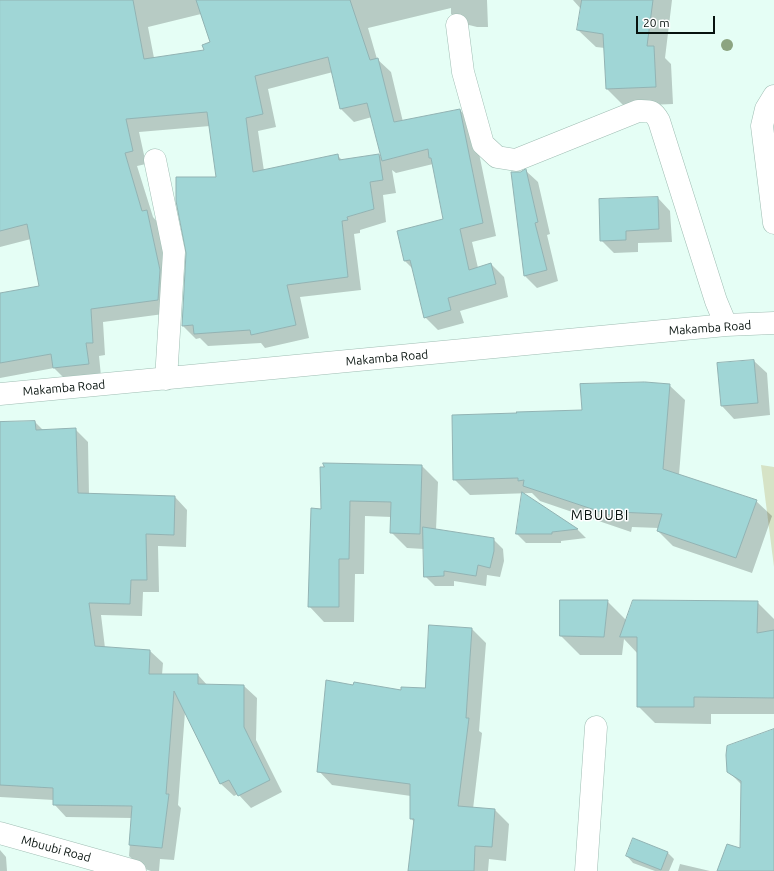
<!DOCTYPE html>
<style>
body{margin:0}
#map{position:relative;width:774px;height:871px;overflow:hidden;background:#e5fef5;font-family:Ubuntu,sans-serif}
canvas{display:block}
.scale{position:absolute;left:636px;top:16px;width:79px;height:18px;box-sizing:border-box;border:2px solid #07120e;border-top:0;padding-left:5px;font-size:12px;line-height:14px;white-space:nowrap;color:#07120e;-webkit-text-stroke:3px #fff;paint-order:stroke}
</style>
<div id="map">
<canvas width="774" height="871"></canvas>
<div class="scale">20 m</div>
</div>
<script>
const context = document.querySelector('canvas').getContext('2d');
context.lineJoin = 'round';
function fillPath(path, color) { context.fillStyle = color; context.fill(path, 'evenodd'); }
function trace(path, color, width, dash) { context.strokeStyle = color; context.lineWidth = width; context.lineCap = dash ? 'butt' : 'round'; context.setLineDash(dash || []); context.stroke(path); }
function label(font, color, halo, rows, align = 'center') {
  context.font = font + ' Ubuntu,sans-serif'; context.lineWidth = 3; context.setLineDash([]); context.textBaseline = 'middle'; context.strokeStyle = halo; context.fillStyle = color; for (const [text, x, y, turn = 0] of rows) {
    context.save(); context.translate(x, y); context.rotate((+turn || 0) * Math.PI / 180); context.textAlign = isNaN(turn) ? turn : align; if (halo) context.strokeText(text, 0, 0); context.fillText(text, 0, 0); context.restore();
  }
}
fillPath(new Path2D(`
 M 761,465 L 774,467 L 774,567 Z`), '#d6e3c6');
fillPath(new Path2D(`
 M 0,0 L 487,0 L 488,27 L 477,27 L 469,25 L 464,27 L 451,14 L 451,8 L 368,28 L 377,59 L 391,72 L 403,122 L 460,110 L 473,124 L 496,236 L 472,242 L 478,268 L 491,264 L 504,277 L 508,297 L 460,311 L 464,323 L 438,330 L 425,317 L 413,269 L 404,260 L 444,219 L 433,164 L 396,173 L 392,170 L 396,193 L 383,195 L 386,222 L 360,230 L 360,233 L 354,234 L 361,290 L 300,297 L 309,338 L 265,348 L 261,343 L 208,346 L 200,338 L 196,339 L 183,326 L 217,178 L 210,126 L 139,132 L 146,164 L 137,166 L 153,217 L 159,224 L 171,313 L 103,322 L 105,355 L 99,356 L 101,376 L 67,381 L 54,368 L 0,378 L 0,294 L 41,287 L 31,239 L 0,247 ZM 201,14 L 211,43 L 205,51 L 154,58 L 148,27 ZM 333,72 L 341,109 L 354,122 L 372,117 L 382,158 L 379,155 L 343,161 L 337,155 L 264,171 L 258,131 L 276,127 L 268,89 Z
 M 573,0 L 672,0 L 665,58 L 671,64 L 673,104 L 624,106 L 607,89 L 605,48 L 596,47 L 578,30 L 581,9 Z
 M 526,171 L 538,182 L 550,234 L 547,235 L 558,281 L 537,288 L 525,276 L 520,173 Z
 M 658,198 L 670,211 L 672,242 L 638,243 L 638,252 L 614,253 L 601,240 Z
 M 754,361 L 767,373 L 770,415 L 734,419 L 722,406 Z
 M 669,385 L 685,400 L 679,475 L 756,501 L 772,516 L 752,573 L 673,546 L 658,531 L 659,528 L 632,527 L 631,532 L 540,501 L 532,493 L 470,495 L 454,479 L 583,411 Z
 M 35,422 L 44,431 L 75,429 L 88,442 L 89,495 L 175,497 L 187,510 L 186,547 L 158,546 L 159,592 L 143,592 L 142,616 L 101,615 L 105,648 L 150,651 L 163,663 L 162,675 L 198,675 L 208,686 L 244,686 L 257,698 L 256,740 L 282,792 L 251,808 L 238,794 L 234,796 L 221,784 L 185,712 L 178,805 L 181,808 L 174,860 L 160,859 L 159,871 L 151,871 L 142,868 L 129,856 L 132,818 L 66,817 L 54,804 L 54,800 L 0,797 L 0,423 Z
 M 422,466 L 438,482 L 436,530 L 493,539 L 503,549 L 504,561 L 500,577 L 487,575 L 486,586 L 454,581 L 454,586 L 435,586 L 425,576 L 424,549 L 407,548 L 391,532 L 392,517 L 365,516 L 364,574 L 355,574 L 354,622 L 324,622 L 309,606 L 322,510 Z
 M 523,494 L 577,529 L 586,538 L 561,541 L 561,543 L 526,543 L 517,534 Z
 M 561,601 L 607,601 L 627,621 L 757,602 L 774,619 L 774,714 L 711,714 L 711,724 L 655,723 L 638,706 L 638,654 L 624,639 L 622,655 L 580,655 L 561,636 Z
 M 472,629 L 486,643 L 479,731 L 482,733 L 473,809 L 495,810 L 509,824 L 506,861 L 489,859 L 488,871 L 409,871 L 414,822 L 411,818 L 411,796 L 332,785 L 319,771 L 354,686 L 402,692 L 426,689 Z
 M 774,735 L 774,871 L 718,871 L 741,850 L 742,785 L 728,771 Z
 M 0,850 L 6,857 L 7,871 L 0,871 Z
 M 668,853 L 674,859 L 669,871 L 655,871 L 633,863 L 627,856 Z
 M 680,864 L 710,871 L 678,871 Z`), '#0003');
const building = new Path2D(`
 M 0,0 L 133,0 L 144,59 L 204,50 L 202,45 L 210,42 L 196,0 L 350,0 L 370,60 L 378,58 L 394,122 L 460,109 L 483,223 L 460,229 L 469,270 L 491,263 L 496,284 L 448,298 L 451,310 L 424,318 L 410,260 L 404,261 L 397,231 L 443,219 L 431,158 L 429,158 L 428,149 L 382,161 L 367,103 L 340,109 L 328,57 L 255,76 L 263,114 L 246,118 L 253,172 L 338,154 L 339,160 L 379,154 L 383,180 L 370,182 L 374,209 L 347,217 L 348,220 L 342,221 L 348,277 L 287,285 L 296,325 L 251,335 L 250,330 L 194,334 L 193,325 L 182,326 L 186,253 L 176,201 L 176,177 L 216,177 L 207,112 L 126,119 L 133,151 L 125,153 L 142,211 L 147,210 L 160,270 L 158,300 L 91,309 L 93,343 L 86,343 L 89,364 L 53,368 L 51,354 L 0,363 L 0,293 L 39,286 L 27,224 L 0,231 Z
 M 582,0 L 653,0 L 647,46 L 654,46 L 656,87 L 606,89 L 603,34 L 577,30 Z
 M 526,169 L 538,222 L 535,223 L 547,270 L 524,276 L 511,172 L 520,172 Z
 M 658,197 L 659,229 L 626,231 L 626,240 L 600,241 L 599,199 Z
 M 754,360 L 758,403 L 721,406 L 717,363 Z
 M 645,382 L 670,384 L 663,469 L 757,500 L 736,558 L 657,531 L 662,514 L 617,512 L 616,517 L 523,486 L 524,480 L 518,481 L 518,478 L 453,480 L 452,415 L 517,413 L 516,412 L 582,410 L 580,384 Z
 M 35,421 L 36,430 L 76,428 L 78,493 L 175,496 L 174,535 L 146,534 L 147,580 L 131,580 L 130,604 L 89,603 L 95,646 L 150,650 L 149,674 L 198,674 L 198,684 L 244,685 L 244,727 L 270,780 L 238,796 L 229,780 L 220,784 L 174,691 L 166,794 L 169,794 L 162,848 L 129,845 L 132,806 L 53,805 L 53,788 L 0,785 L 0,422 Z
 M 323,463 L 422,465 L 420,534 L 390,533 L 391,502 L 350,501 L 349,559 L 339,559 L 339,607 L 308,607 L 311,508 L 321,509 L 320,467 L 324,467 Z
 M 522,492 L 578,529 L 552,532 L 552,534 L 516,534 Z
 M 423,527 L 494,538 L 494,551 L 490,568 L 478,565 L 476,576 L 444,571 L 444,576 L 424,577 Z
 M 560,600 L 608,600 L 604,637 L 560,636 Z
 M 633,600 L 758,601 L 757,633 L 774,630 L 774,698 L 694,697 L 694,707 L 637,707 L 637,637 L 620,637 Z
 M 429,625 L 472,628 L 466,718 L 469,718 L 458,806 L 495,809 L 492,847 L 475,846 L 474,871 L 408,871 L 414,819 L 410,819 L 410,784 L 317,772 L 326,680 L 353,685 L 354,682 L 401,690 L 401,687 L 425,688 Z
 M 774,729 L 774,871 L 717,871 L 727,844 L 740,848 L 741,781 L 727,772 L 726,755 L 727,746 Z
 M 633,838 L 668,852 L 661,870 L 626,856 Z`);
fillPath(building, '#a0d6d6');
trace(building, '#92b3b3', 1);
const minor = new Path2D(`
 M 457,25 L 463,72 L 483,144 L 497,157 L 516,160 L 638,111 C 650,111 653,110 659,121 L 716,301 L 726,325
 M 774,96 L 766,109 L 762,126 L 774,223
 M 155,160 L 174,252 L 166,379
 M 0,394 L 726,325 L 774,323
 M 0,833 L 135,871
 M 586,871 L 596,727`);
trace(minor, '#9fbdb3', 23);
trace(minor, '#fff', 22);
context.fillStyle = '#8ca481';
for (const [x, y] of [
 [727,45]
]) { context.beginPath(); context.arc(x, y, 6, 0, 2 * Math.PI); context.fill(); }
label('12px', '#07120e', '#fff', [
 ["Makamba Road",710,328,-4],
 ["Makamba Road",387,358,-5],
 ["Makamba Road",64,388,-5],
 ["Mbuubi Road",56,849,15]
]);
context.letterSpacing = '1px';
label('14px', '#07120e', '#fff', [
 ["MBUUBI",600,515]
]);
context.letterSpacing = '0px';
</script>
